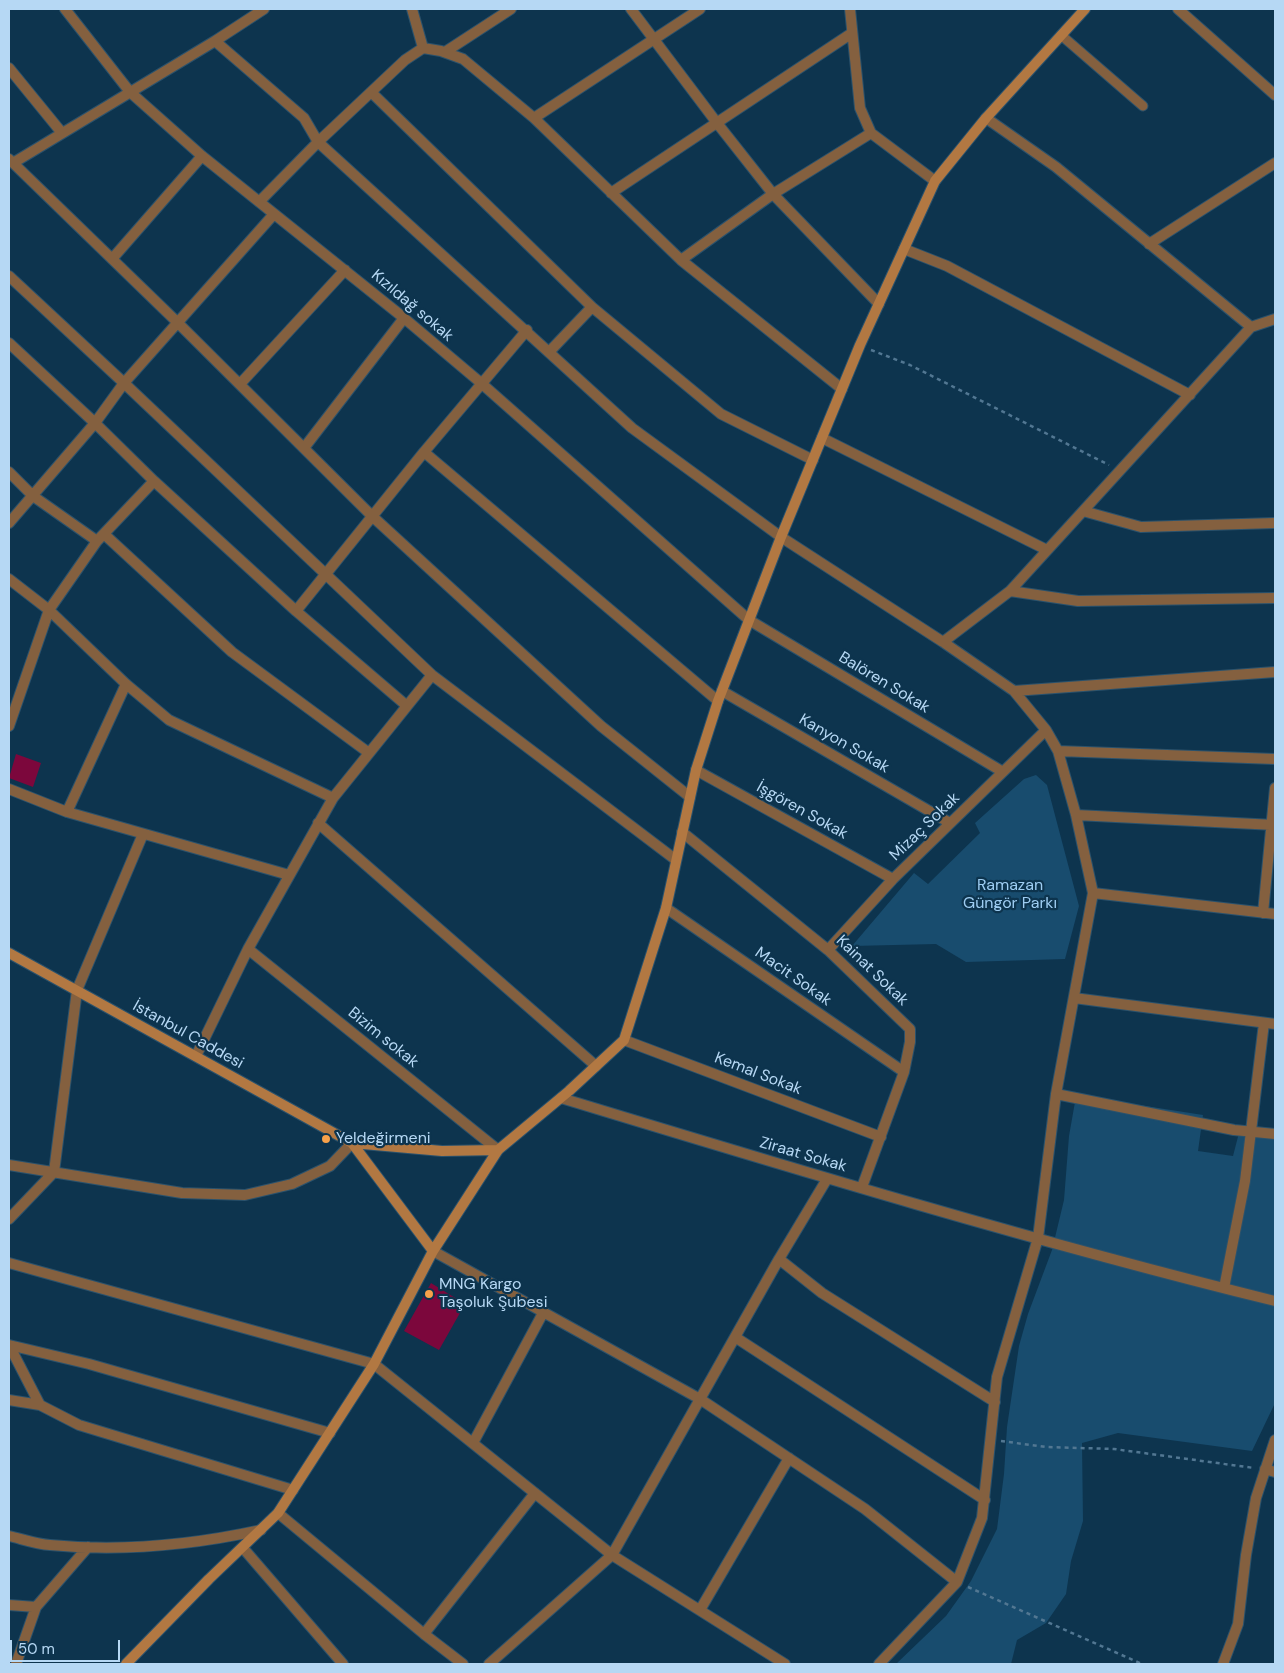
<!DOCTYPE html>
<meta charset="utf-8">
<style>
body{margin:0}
#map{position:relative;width:1284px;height:1673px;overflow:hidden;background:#0d344e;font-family:"DM Sans",sans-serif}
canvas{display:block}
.frame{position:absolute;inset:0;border:10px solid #b6d8f4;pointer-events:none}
.scale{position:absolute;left:10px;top:1640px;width:110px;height:22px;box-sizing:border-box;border:2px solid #b6d8f4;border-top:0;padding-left:6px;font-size:15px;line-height:18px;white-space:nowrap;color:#b6d8f4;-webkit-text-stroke:4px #0d344e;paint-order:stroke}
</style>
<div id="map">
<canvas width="1284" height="1673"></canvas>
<div class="frame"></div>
<div class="scale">50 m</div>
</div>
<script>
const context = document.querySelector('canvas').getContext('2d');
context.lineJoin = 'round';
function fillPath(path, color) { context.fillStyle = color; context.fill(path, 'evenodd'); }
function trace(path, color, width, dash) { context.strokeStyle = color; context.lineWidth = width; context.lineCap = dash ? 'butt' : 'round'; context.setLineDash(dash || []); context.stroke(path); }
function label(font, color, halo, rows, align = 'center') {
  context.font = font + ' "DM Sans",sans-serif'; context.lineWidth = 4.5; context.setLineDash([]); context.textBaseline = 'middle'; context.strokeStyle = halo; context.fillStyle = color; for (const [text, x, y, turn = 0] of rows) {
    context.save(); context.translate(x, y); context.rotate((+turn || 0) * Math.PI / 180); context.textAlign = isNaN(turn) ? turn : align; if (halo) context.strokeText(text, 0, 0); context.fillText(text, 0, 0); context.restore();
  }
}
fillPath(new Path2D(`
 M 1036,775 L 1047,785 L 1079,906 L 1065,959 L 966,962 L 936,944 L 852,946 L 914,873 L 928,884 L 980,833 L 975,823 L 1024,779 Z
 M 1107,1100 L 1203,1115 L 1198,1151 L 1233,1156 L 1241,1125 L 1275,1129 L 1275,1403 L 1252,1451 L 1118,1433 L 1082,1443 L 1083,1521 L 1071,1561 L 1066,1594 L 1046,1623 L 1017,1640 L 1011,1664 L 896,1664 L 946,1616 L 971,1581 L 997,1529 L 1004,1474 L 1007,1427 L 1019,1346 L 1028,1314 L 1052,1250 L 1064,1200 L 1069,1136 L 1075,1102 Z`), '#184c6e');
fillPath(new Path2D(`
 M 16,754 L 41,763 L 33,787 L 9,778 Z
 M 431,1283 L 465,1304 L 439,1350 L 404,1331 Z`), '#7c073c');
const lane = new Path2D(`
 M 1061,35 L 1143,106`);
const street = new Path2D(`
 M 65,9 L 130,92 L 202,156 L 404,318 L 481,383 L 749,620 L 1003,772
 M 412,9 L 423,48
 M 631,9 L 717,123 L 773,194 L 879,304
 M 850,9 L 860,108 L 871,133 L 935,181
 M 1178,9 L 1275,95
 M 215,41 L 264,9
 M 445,52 L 511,9
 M 9,68 L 62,133
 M 371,92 L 592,307 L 721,414 L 813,460
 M 534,118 L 700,9
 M 986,118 L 1056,167 L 1251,327
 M 9,159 L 177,322 L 372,516 L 601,726 L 690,797
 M 13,163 L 215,41 L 304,118 L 318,142 L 632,428 L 781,537 L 943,642 L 1014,691 L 1046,730 L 1058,751 L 1076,815 L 1093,893 L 1056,1094 L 1038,1238 L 997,1377 L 982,1518 L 957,1582 L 879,1664
 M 611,193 L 852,33
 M 259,202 L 318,142 L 405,60 L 423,48 L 441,51 L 463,59 L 534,118 L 681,260 L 842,389
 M 1149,244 L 1275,163
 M 904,249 L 947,266 L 1190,395
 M 112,259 L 202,156
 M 681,260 L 773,194 L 871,133
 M 9,276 L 124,383 L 432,675 L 676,860
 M 9,343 L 95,423 L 154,481 L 296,611 L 407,706
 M 550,351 L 592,307
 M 240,384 L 345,270
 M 822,438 L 1047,550
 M 304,448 L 404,318
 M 424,452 L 718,701
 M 9,472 L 33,496 L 97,541
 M 1083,511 L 1141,527 L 1275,523
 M 9,523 L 95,423 L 124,383 L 274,214
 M 104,534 L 232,652 L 369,753
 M 9,579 L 49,610 L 126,684 L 169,720 L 333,798
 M 1010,591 L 1251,327 L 1275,319
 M 296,611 L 424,452 L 527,330
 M 943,642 L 1010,591 L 1078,601 L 1275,598
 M 722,691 L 950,823
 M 1014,691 L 1275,672
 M 9,726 L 49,610 L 97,541 L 154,481
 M 1058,751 L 1275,759
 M 696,770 L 893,879
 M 9,789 L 67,812 L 289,875
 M 67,812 L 126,684
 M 1076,815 L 1275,825
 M 318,823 L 596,1066
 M 682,832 L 828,950 L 910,1029 L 910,1042 L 904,1072 L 862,1187
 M 1093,893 L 1275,914
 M 666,908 L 904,1072
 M 1263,913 L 1275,788
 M 248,949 L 498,1150
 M 828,950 L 893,879 L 1046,730
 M 1074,998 L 1275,1024
 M 624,1040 L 881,1137
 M 196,1056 L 248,949 L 333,798 L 432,675
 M 1056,1094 L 1234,1130 L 1275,1134
 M 561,1098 C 798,1170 1035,1242 1275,1301
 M 9,1165 L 182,1193 L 245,1195 L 292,1184 L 330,1166 L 352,1143
 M 9,1219 L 54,1172 L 77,990 L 143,834
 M 433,1251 L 700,1399 L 865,1509 L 957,1582
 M 779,1259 L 822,1293 L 995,1402
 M 9,1263 L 374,1364 L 612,1555 L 785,1664
 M 1224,1288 L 1245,1181 L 1264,1023
 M 735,1337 L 985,1500
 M 9,1345 L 89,1364 L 330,1433
 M 9,1345 L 40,1405
 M 9,1400 L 40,1405 L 79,1425 L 293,1490
 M 473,1443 L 543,1313
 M 1265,1469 L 1275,1472
 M 278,1513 L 424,1634 L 463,1664
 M 9,1536 C 22,1539 36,1544 50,1545 C 121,1552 192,1545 261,1530
 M 243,1548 L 343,1664
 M 9,1605 L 36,1607
 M 700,1610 L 789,1458
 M 424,1634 L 535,1493
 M 16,1664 L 36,1607 L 88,1547
 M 489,1664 L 612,1555 L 779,1259 L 827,1179
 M 1223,1664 L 1238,1624 L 1246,1555 L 1256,1498 L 1275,1440`);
const secondary = new Path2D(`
 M 9,953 L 352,1143 L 433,1251
 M 352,1143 L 442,1151 L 498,1150
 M 126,1664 L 209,1579 L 278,1513 L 374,1364 L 433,1251 L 498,1150 L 569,1091 L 624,1040 L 666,908 L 696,770 L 718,701 L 781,537 L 860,345 L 935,181 L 986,118 L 1085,9`);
trace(lane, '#2b526c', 11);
trace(street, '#2b526c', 12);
trace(secondary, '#2b526c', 12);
trace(new Path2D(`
 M 871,350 L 910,365 L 1109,465
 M 1001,1441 L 1046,1447 L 1114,1449 L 1254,1468
 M 968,1587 L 1142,1664`), '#527792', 2.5, [4, 4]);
trace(lane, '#84603f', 9);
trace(street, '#84603f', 10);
trace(secondary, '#b27842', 10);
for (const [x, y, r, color] of [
 [326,1139,5,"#f8a14a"],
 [429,1294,5,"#f8a14a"]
]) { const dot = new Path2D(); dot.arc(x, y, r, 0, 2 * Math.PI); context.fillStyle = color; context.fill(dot); trace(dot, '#0d344e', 2); }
label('16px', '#b6d8f4', '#0d344e', [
 ["Kızıldağ sokak",412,306,40],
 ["Balören Sokak",884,683,31],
 ["Kanyon Sokak",844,744,30],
 ["İşgören Sokak",802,811,29],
 ["Mizaç Sokak",925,827,-44],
 ["Kainat Sokak",872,971,44],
 ["Macit Sokak",793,977,35],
 ["İstanbul Caddesi",188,1035,29],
 ["Bizim sokak",383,1038,39],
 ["Kemal Sokak",758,1074,21],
 ["Ziraat Sokak",803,1155,16]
]);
label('16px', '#9ecdf2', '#0d344e', [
 ["Ramazan",1010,886],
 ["Güngör Parkı",1010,904]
]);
label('16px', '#b6d8f4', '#0d344e', [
 ["Yeldeğirmeni",336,1139],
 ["MNG Kargo",439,1285],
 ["Taşoluk Şubesi",439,1303]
], 'left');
</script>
